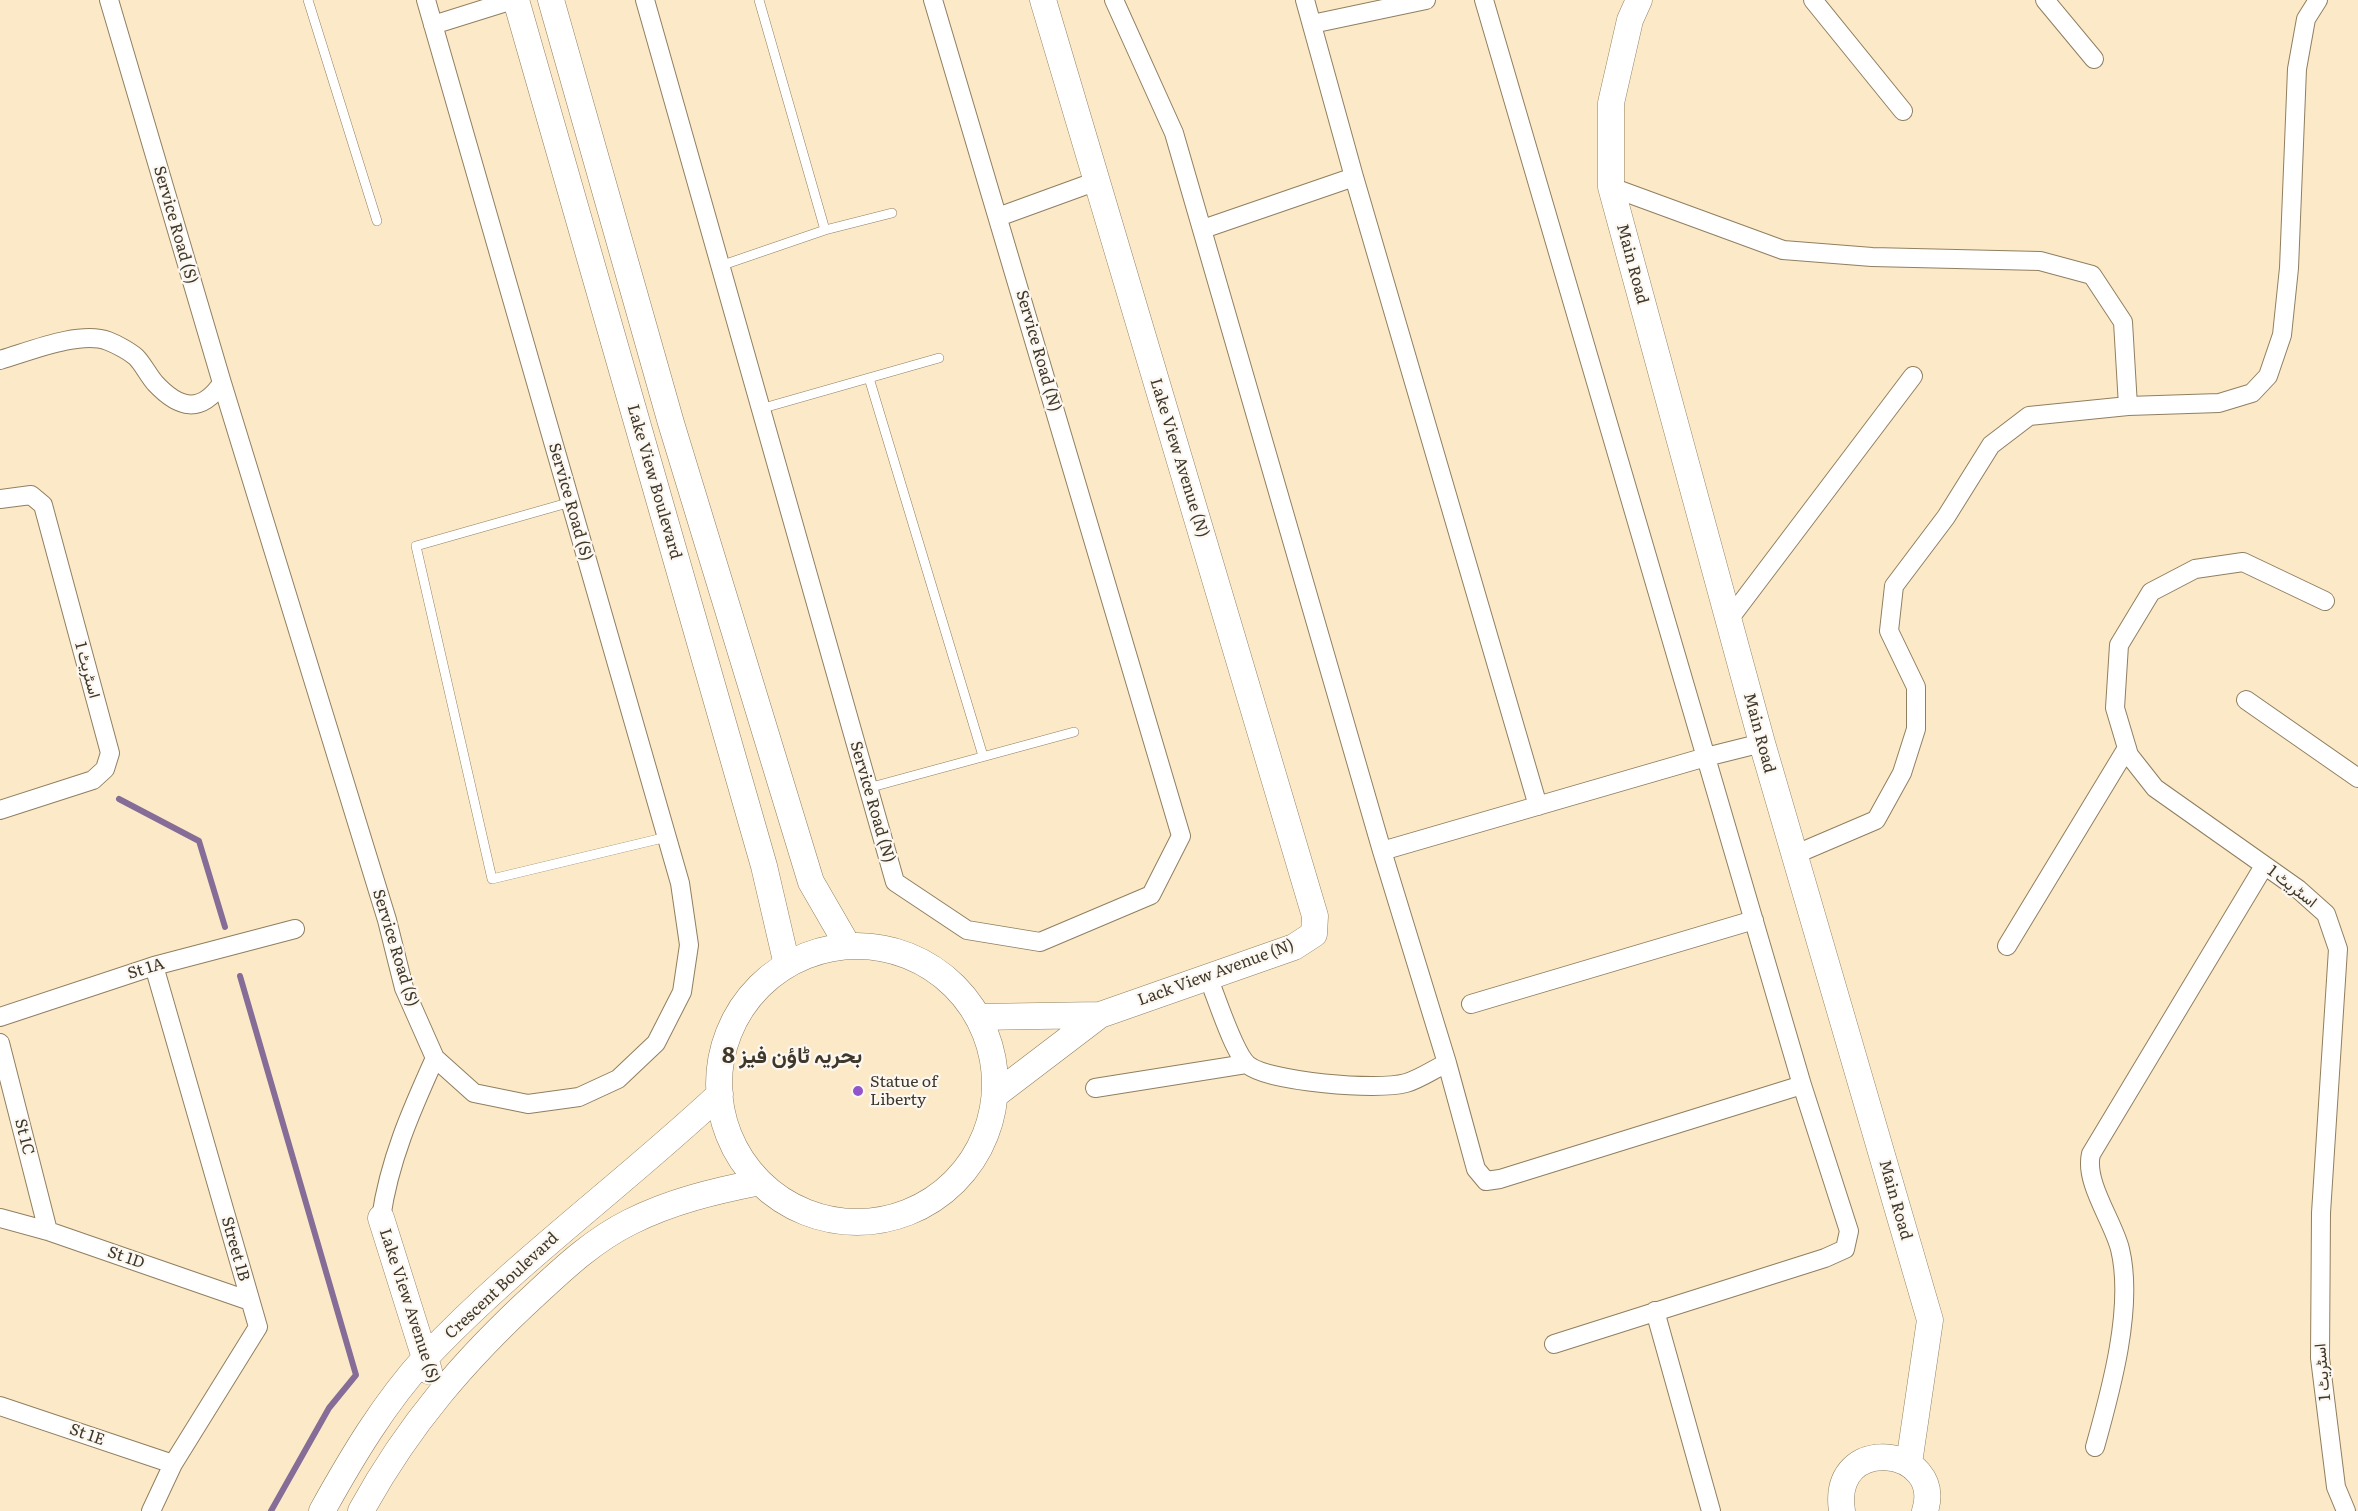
<!DOCTYPE html>
<meta charset="utf-8">
<style>
body{margin:0}
canvas{display:block;background:#fce9c7}
</style>
<canvas width="2358" height="1511"></canvas>
<script>
const context = document.querySelector('canvas').getContext('2d');
context.lineJoin = 'round';
function trace(path, color, width, dash) { context.strokeStyle = color; context.lineWidth = width; context.lineCap = dash ? 'butt' : 'round'; context.setLineDash(dash || []); context.stroke(path); }
function label(font, color, halo, rows, align = 'center') {
  context.font = font + ' Literata,Vazirmatn,serif'; context.lineWidth = 4.5; context.setLineDash([]); context.textBaseline = 'middle'; context.strokeStyle = halo; context.fillStyle = color; for (const [text, x, y, turn = 0] of rows) {
    context.save(); context.translate(x, y); context.rotate((+turn || 0) * Math.PI / 180); context.textAlign = isNaN(turn) ? turn : align; if (halo) context.strokeText(text, 0, 0); context.fillText(text, 0, 0); context.restore();
  }
}
trace(new Path2D(`
 M 119,799 L 199,841 L 225,927
 M 240,976 L 356,1375 L 329,1408 L 271,1511`), '#856d98', 6);
const lane = new Path2D(`
 M 308,0 L 377,221
 M 759,0 L 825,230
 M 720,266 L 825,230 L 892,213
 M 869,378 L 983,756
 M 760,409 L 939,358
 M 571,502 L 416,546 L 492,879 L 667,837
 M 868,788 L 1074,732`);
const street = new Path2D(`
 M 109,0 L 222,383 L 387,920 L 404,988 L 435,1058 L 474,1093 L 528,1104 L 579,1097 L 618,1079 L 656,1043 L 682,992 L 689,945 L 680,883 L 426,0
 M 645,0 L 895,882 L 967,930 L 1040,942 L 1151,895 L 1181,836 L 933,0
 M 1114,0 L 1174,133 L 1382,851 L 1447,1063 L 1476,1169 L 1486,1181 L 1500,1179 L 1802,1085
 M 1305,0 L 1354,177 L 1538,806
 M 1484,0 L 1802,1085 L 1849,1231 L 1845,1249 L 1825,1258 L 1554,1344
 M 1813,0 L 1903,111
 M 2045,0 L 2094,59
 M 1312,24 L 1426,0
 M 433,25 L 513,0
 M 1611,187 L 1783,250 L 1872,257 L 2040,261 L 2092,275 L 2123,322 L 2128,406
 M 998,217 L 1097,181
 M 1203,229 L 1354,177
 M 0,360 C 28,352 80,330 108,341 C 116,344 129,351 136,357 C 143,364 148,375 155,383 C 179,409 201,414 222,383
 M 0,499 L 31,495 L 43,505 L 110,753 L 105,769 L 93,780 L 0,810
 M 2325,601 L 2243,562 L 2195,569 L 2151,592 L 2119,645 L 2115,708 L 2129,755 L 2155,788 L 2298,889 L 2326,914 L 2338,949 L 2321,1213 L 2320,1358 L 2336,1487 L 2346,1511
 M 1730,618 L 1913,376
 M 2246,700 L 2358,778
 M 1382,851 L 1706,757 L 1762,743
 M 1794,855 L 1876,820 L 1902,773 L 1916,729 L 1916,687 L 1889,631 L 1894,586 L 1946,517 L 1991,445 L 2029,416 L 2128,406 L 2219,403 L 2252,393 L 2268,376 L 2282,335 L 2289,268 L 2297,69 L 2306,19 L 2318,0
 M 2007,946 L 2127,748
 M 1208,977 C 1216,996 1234,1054 1248,1065 C 1269,1082 1378,1091 1406,1083 C 1420,1079 1434,1069 1447,1063
 M 1471,1004 L 1754,920
 M 0,1017 L 154,966 L 295,929
 M 0,1043 L 48,1231
 M 1095,1088 L 1246,1064
 M 0,1218 L 48,1231 L 250,1301
 M 381,1218 C 389,1161 411,1111 435,1058
 M 1655,1311 L 1711,1511
 M 0,1406 L 173,1464
 M 2095,1447 C 2111,1390 2134,1307 2120,1249 C 2113,1221 2084,1182 2091,1154 L 2264,866
 M 151,1511 L 173,1464 L 258,1327 L 154,966`);
const secondary = new Path2D(`
 M 516,0 L 764,866 L 787,965
 M 551,0 L 671,423 L 811,882 L 848,946
 M 1639,0 L 1630,20 L 1611,103 L 1611,187 L 1762,743 L 1930,1320 L 1909,1463
 M719 1084a138 138 0 1 1 276 0a138 138 0 1 1-276 0Z
 M 978,1017 L 1100,1015
 M 995,1095 L 1100,1015 L 1294,947 L 1314,934 L 1315,916 L 1043,0
 M 381,1218 L 429,1371
 M 322,1511 C 352,1457 384,1403 426,1357 C 516,1262 624,1184 720,1094
 M 361,1511 C 408,1425 465,1359 537,1293 C 566,1266 594,1240 630,1222 C 672,1201 715,1191 760,1182
 M 1842,1511 C 1830,1432 1945,1447 1925,1511`);
trace(lane, '#907f60', 10);
trace(street, '#907f60', 20);
trace(secondary, '#907f60', 27);
trace(lane, '#fff', 9);
trace(street, '#fff', 18);
trace(secondary, '#fff', 26);
for (const [x, y, r, color] of [
 [858,1091,6,"#9254ca"]
]) { const dot = new Path2D(); dot.arc(x, y, r, 0, 2 * Math.PI); context.fillStyle = color; context.fill(dot); trace(dot, '#fcf8f1', 2); }
label('16px', '#3e372a', '#fcf8f1', [
 ["Service Road (S)",175,225,74],
 ["Main Road",1632,264,75],
 ["Service Road (N)",1038,351,74],
 ["Lake View Avenue (N)",1179,458,73],
 ["Lake View Boulevard",654,482,74],
 ["Service Road (S)",570,502,74],
 ["اسٹریٹ 1",87,670,75],
 ["Main Road",1759,733,75],
 ["Service Road (N)",872,802,74],
 ["اسٹریٹ 1",2292,887,38],
 ["Service Road (S)",395,948,73],
 ["St 1A",146,969,-17],
 ["Lack View Avenue (N)",1216,973,-20],
 ["St 1C",24,1137,76],
 ["Main Road",1895,1200,74],
 ["Street 1B",235,1249,74],
 ["St 1D",126,1258,19],
 ["Crescent Boulevard",502,1286,-43],
 ["Lake View Avenue (S)",409,1306,72],
 ["اسٹریٹ 1",2323,1372,-95],
 ["St 1E",87,1435,19]
]);
label('16px', '#3e372a', '#fcf8f1', [
 ["Statue of",870,1082],
 ["Liberty",870,1100]
], 'left');
label('bold 22px', '#3e372a', '#fcf8f1', [
 ["بحریہ ٹاؤن فیز 8",792,1057]
]);
</script>
